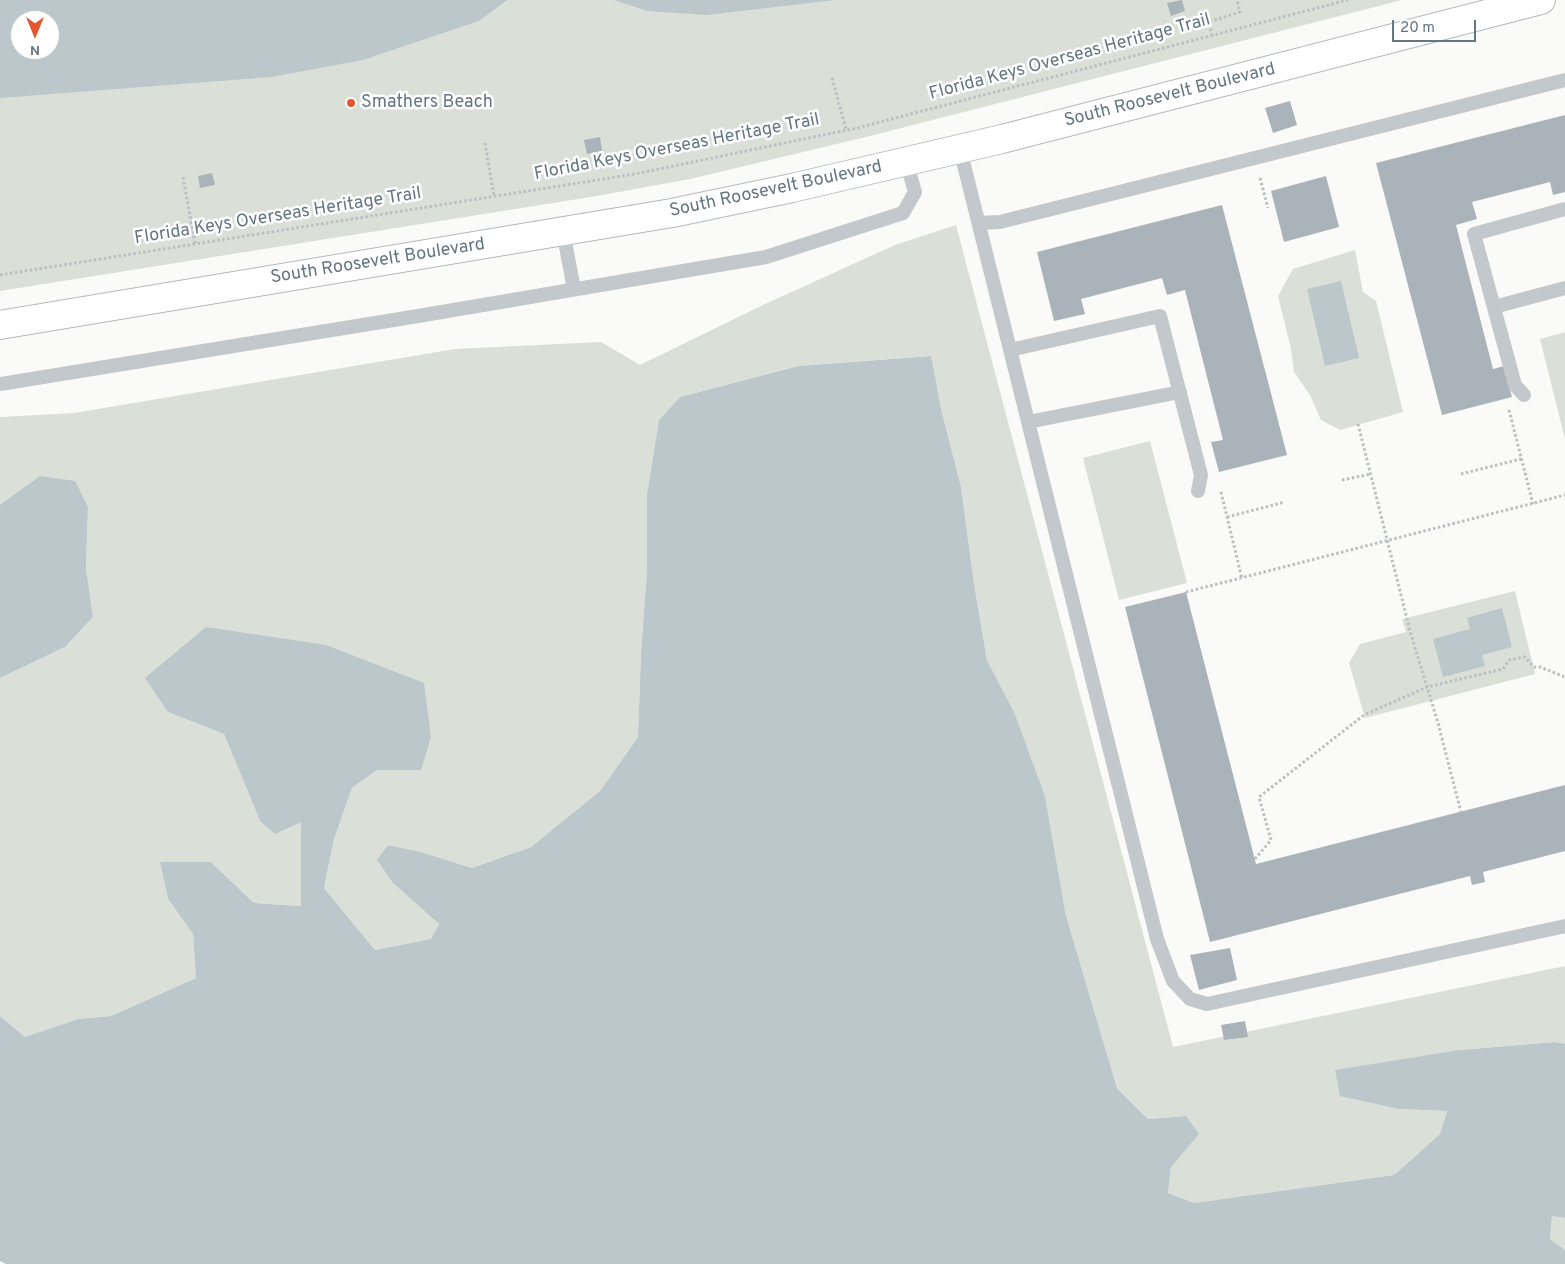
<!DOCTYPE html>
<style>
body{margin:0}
#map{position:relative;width:1565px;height:1264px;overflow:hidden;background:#fafaf8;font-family:Overpass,sans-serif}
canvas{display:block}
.north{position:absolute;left:10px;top:10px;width:50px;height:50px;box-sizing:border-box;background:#fff;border:1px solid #c1c8cd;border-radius:50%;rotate:180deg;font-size:14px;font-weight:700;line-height:20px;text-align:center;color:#657683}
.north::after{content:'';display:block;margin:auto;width:18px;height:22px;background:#e4572e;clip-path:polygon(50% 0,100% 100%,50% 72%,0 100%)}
.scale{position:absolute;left:1392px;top:20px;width:84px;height:22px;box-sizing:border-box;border:2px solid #657683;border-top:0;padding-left:6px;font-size:15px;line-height:18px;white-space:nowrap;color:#657683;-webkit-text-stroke:4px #fff;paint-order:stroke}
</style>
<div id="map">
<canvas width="1565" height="1264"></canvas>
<div class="north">N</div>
<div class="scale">20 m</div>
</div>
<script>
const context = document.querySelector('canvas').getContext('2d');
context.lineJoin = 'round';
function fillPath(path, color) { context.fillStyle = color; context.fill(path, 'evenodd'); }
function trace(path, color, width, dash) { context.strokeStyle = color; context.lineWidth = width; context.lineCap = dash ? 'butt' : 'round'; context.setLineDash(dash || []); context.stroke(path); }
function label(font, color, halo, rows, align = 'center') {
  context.font = font + ' Overpass,sans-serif'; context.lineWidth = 5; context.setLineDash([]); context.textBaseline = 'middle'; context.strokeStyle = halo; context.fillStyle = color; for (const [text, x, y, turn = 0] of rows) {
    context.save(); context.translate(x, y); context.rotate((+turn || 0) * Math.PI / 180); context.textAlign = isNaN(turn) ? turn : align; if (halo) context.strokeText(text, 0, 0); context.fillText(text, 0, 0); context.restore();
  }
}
fillPath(new Path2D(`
 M 0,0 L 1402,0 L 870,136 L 690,179 L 597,196 L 0,291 ZM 20,20 L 50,20 L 50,50 L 20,50 Z
 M 956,225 L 1173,1047 L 1565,966 L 1565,1044 L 1555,1042 L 1460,1050 L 1399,1109 L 1447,1111 L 1440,1134 L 1394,1175 L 1194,1203 L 1168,1193 L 1171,1167 L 1186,1116 L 1148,1119 L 1117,1088 L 1066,916 L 1045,796 L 1015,714 L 987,660 L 974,584 L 961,487 L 941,409 L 930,356 L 797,366 L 680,397 L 659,420 L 647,494 L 647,571 L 641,653 L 638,737 L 600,791 L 531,847 L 472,868 L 421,852 L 387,845 L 393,883 L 439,924 L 431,939 L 375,950 L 324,888 L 334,839 L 352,788 L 377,770 L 168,712 L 224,734 L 260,821 L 301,821 L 301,906 L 254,903 L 211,862 L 160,862 L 168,899 L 193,934 L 196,978 L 111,1016 L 78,1019 L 25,1037 L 0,1016 L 0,678 L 65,647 L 93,617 L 86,568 L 88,507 L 0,505 L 0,417 L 74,413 L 455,349 L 601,342 L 640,365 L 763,305 L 895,245 Z
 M 1355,250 L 1363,292 L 1376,301 L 1403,412 L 1340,430 L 1321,420 L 1310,395 L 1294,372 L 1291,349 L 1278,296 L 1293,269 Z
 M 1565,332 L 1565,439 L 1540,339 Z
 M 1150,441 L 1187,583 L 1119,600 L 1083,458 Z
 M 1515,591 L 1535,674 L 1365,718 L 1349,663 L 1360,644 L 1406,632 L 1402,619 Z
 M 1552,1216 L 1565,1218 L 1565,1250 L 1550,1239 Z`), '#dadfd7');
fillPath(new Path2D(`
 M 0,0 L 507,0 L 479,21 L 363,60 L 271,77 L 0,98 ZM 20,20 L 50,20 L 50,50 L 20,50 Z
 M 614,0 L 835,0 L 707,15 L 648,11 Z
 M 1341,281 L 1359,358 L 1325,366 L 1307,289 Z
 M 931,356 L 941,409 L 961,487 L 974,584 L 987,660 L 1015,714 L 1045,796 L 1066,916 L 1117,1088 L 1148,1119 L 1186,1116 L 1199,1134 L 1171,1167 L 1168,1193 L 1194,1203 L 1394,1175 L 1440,1134 L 1447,1111 L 1399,1109 L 1340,1096 L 1335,1070 L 1460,1050 L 1555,1042 L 1565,1044 L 1565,1218 L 1552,1216 L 1550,1239 L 1565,1250 L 1565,1264 L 6,1264 L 0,1261 L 0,1016 L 25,1037 L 78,1019 L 111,1016 L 196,978 L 193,934 L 168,899 L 160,862 L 211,862 L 254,903 L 301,906 L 301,822 L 275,834 L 260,821 L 224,734 L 168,712 L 145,678 L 206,627 L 326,645 L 424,683 L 431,737 L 421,770 L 377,770 L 352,788 L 334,839 L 324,888 L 375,950 L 431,939 L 439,924 L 393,883 L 377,860 L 388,845 L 421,852 L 472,868 L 531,847 L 600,791 L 638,737 L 641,653 L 647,571 L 647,494 L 659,420 L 680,397 L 798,366 Z
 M 40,476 L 75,481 L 88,507 L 86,568 L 93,617 L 65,647 L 0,678 L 0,505 Z
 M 1502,608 L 1512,647 L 1482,655 L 1485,666 L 1443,677 L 1433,639 L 1470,629 L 1467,618 Z`), '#bbc7cb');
fillPath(new Path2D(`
 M 1182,0 L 1185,11 L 1171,16 L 1167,3 Z
 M 1290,101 L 1297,125 L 1273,133 L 1265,108 Z
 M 1565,115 L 1565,192 L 1553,195 L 1550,182 L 1472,202 L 1477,219 L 1456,225 L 1493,369 L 1504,366 L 1512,397 L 1442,415 L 1376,163 Z
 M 600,137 L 602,151 L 587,154 L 584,140 Z
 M 212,173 L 215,185 L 200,188 L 198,176 Z
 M 1326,176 L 1339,227 L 1284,242 L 1271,191 Z
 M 1222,205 L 1287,455 L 1219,472 L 1211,442 L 1223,440 L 1185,290 L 1167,295 L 1162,278 L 1081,299 L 1085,314 L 1054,321 L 1037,252 Z
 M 1186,592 L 1256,864 L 1565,785 L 1565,851 L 1483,872 L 1485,882 L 1472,885 L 1470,876 L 1210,942 L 1125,607 Z
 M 1230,948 L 1237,980 L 1199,990 L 1190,955 Z
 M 1245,1021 L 1248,1037 L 1224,1040 L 1221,1025 Z`), '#aab3b9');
const secondary = new Path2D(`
 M 0,325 L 672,213 L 792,188 L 1002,139 L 1541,0`);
trace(secondary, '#b3babf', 30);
trace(new Path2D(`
 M 1212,36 L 1209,22 L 1240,12 L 1237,0
 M 832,78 L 846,129
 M 485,143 L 494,196
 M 183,177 L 195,244
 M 1260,178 L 1268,208
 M 0,275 L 635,174 L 857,128 L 1348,0
 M 1509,410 L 1533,504
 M 1358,424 L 1410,631 L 1438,723 L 1461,812
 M 1461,474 L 1521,459
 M 1342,480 L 1371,474
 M 1221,492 L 1242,579
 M 1227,517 L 1285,502
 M 1186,592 L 1565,495
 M 1255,859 L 1271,840 L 1259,797 L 1364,715 L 1427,687 L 1503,669 L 1509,660 L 1525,657 L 1534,667 L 1540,667 L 1565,677`), '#bbbfc2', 3, [2.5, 2.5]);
trace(new Path2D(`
 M 960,149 L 1157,939 L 1173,981 L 1190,999 L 1207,1004 L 1565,926
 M 979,223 L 1000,222 L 1565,80
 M 563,231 L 574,289
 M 1494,307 L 1565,288
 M 1010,350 L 1160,316 L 1201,475 L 1198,491
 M 0,384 L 418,316 L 766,257 L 903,213 L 915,192 L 906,161
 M 1524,395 L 1515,385 L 1474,234 L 1565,209
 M 1028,422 L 1180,392`), '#c3c8cc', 14);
trace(secondary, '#fff', 28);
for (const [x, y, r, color] of [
 [351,103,5,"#e4572e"]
]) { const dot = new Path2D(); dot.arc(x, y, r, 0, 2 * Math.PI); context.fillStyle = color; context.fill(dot); trace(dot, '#fff', 2); }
label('18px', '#657683', '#fff', [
 ["Florida Keys Overseas Heritage Trail",1070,58,-15],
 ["South Roosevelt Boulevard",1170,96,-14],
 ["Florida Keys Overseas Heritage Trail",677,148,-11],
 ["South Roosevelt Boulevard",776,190,-12],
 ["Florida Keys Overseas Heritage Trail",278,217,-9],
 ["South Roosevelt Boulevard",378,262,-9]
]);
label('18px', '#657683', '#fff', [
 ["Smathers Beach",361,103]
], 'left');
</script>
